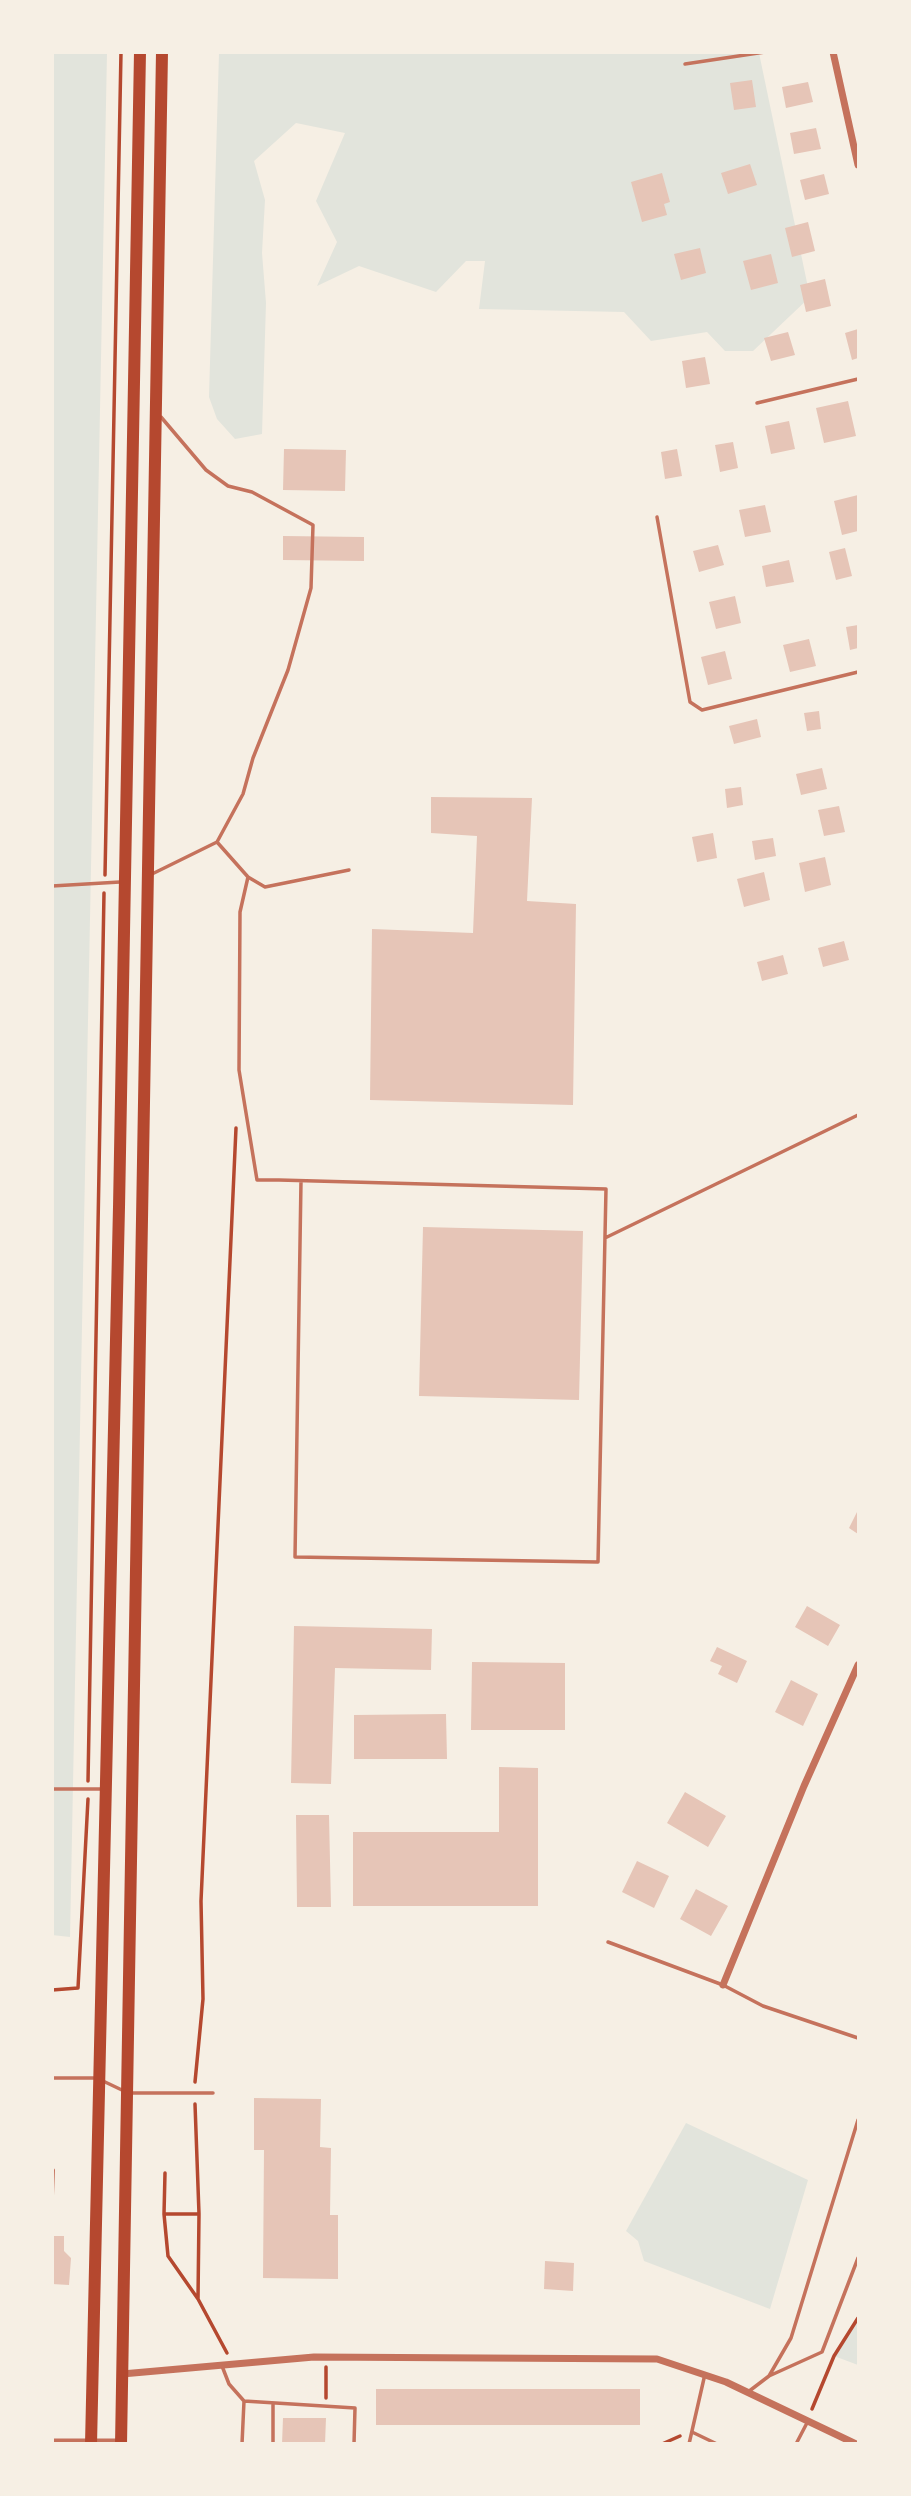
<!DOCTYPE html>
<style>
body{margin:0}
#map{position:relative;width:911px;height:2496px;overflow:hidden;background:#f6efe4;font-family:"Work Sans",sans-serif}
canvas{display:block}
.frame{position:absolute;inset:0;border:54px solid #f6efe4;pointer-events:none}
</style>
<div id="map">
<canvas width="911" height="2496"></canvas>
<div class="frame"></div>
</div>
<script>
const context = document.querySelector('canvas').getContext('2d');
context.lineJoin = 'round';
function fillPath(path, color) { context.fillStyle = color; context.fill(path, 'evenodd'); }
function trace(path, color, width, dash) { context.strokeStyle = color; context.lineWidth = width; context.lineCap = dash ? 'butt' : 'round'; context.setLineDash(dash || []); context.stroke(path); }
fillPath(new Path2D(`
 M 52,53 L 107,53 L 70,1937 L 52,1935 Z
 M 219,53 L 759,53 L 810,297 L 753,351 L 725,351 L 707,332 L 651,341 L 624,312 L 479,309 L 485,261 L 466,261 L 436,292 L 359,266 L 317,286 L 337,242 L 316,201 L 345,133 L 296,123 L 254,161 L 265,200 L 262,253 L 266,303 L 262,434 L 235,439 L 217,419 L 209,397 Z
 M 686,2123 L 808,2180 L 770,2309 L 644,2261 L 638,2241 L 626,2231 Z
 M 858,2318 L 858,2365 L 834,2356 Z`), '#e2e4dc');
fillPath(new Path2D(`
 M 752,80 L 756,107 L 734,110 L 730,83 Z
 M 808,82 L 813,102 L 786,108 L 782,87 Z
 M 816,128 L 821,149 L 794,154 L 790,133 Z
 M 750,164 L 757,185 L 728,194 L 721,173 Z
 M 662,173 L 670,202 L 664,204 L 667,215 L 642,222 L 631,182 Z
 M 824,174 L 829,194 L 805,200 L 800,180 Z
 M 808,222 L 815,251 L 792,257 L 785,228 Z
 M 700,248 L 706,273 L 681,280 L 674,254 Z
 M 771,254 L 778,283 L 751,290 L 743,261 Z
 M 825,279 L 831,306 L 806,312 L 800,285 Z
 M 858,329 L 858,358 L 852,360 L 845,333 Z
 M 788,332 L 795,355 L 771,361 L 764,338 Z
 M 705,357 L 710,384 L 686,388 L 682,361 Z
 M 848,401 L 856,436 L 824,443 L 816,408 Z
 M 789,421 L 795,449 L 771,454 L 765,426 Z
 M 733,442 L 738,468 L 720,472 L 715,445 Z
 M 284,449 L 346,450 L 345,491 L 283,490 Z
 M 677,449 L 682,476 L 665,479 L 661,452 Z
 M 858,495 L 858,531 L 842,535 L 834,501 Z
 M 765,505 L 771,532 L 745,537 L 739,510 Z
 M 283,536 L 364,537 L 364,561 L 283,560 Z
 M 718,545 L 724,565 L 699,572 L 693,551 Z
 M 845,548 L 852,576 L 836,580 L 829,552 Z
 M 789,560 L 794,582 L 766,587 L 762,566 Z
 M 735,596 L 741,623 L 716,629 L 709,602 Z
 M 858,625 L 858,648 L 850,650 L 846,627 Z
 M 809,639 L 816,666 L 790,672 L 783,645 Z
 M 725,651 L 732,679 L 708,685 L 701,657 Z
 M 819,711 L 821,729 L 807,731 L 804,713 Z
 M 757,719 L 761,737 L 734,744 L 729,726 Z
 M 822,768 L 827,789 L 801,795 L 796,774 Z
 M 741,787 L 743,805 L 727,808 L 725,789 Z
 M 431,797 L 532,798 L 527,901 L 576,904 L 573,1105 L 370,1100 L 372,929 L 473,933 L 477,836 L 431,833 Z
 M 839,806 L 845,832 L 824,836 L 818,810 Z
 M 713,833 L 717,858 L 697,862 L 692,837 Z
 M 773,838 L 776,856 L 755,860 L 752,841 Z
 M 825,857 L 831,885 L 805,892 L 799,863 Z
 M 764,872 L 770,900 L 744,907 L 737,879 Z
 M 844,941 L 849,960 L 823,967 L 818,948 Z
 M 783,955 L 788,974 L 762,981 L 757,962 Z
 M 423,1227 L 583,1231 L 579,1400 L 419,1396 Z
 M 858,1510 L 858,1534 L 849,1528 Z
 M 807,1606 L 840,1625 L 828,1646 L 795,1627 Z
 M 294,1626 L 432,1629 L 431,1670 L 335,1668 L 331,1784 L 291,1783 Z
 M 717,1647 L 747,1661 L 737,1683 L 718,1674 L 722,1666 L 710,1661 Z
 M 472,1662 L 565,1663 L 565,1730 L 471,1730 Z
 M 791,1680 L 818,1694 L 803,1726 L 775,1712 Z
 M 446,1714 L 447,1759 L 354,1759 L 354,1715 Z
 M 499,1767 L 538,1768 L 538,1906 L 353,1906 L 353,1832 L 499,1832 Z
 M 685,1792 L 726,1816 L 708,1847 L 667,1823 Z
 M 296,1815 L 329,1815 L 331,1907 L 297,1907 Z
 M 637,1861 L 669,1876 L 654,1908 L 622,1892 Z
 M 696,1889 L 728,1906 L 711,1936 L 680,1919 Z
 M 254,2098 L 321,2099 L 320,2147 L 331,2148 L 330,2215 L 338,2215 L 338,2279 L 263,2278 L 264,2150 L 254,2150 Z
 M 52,2236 L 64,2236 L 64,2251 L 71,2258 L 69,2285 L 52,2284 Z
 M 545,2261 L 574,2263 L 573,2291 L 544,2289 Z
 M 376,2389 L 640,2389 L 640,2425 L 376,2425 Z
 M 283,2418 L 326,2418 L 325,2444 L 282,2444 Z`), '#e6c5b7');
trace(new Path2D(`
 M 105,875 L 121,52
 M 88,1781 L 104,893
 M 52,1990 L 78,1988 L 88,1799
 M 195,2082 L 203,1999 L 201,1901 L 236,1128
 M 195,2104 L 199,2214 L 198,2299
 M 165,2173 L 164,2214 L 168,2256 L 198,2299 L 227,2353
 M 52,2204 L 53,2170
 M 164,2214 L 199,2214
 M 326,2398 L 326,2367
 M 812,2409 L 834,2356 L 858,2318
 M 662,2444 L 680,2436`), '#b5482f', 3.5);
trace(new Path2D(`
 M 685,64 L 765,52
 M 757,403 L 858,379
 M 657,517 L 690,702 L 702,710 L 858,672
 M 217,842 L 248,877 L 265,887 L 349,870
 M 150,875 L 217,842 L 243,794 L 253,758 L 288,670 L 311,588 L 313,525 L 252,492 L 228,486 L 206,470 L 161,417
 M 248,877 L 240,912 L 239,1070 L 257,1180 L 279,1180 L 606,1189 L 598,1562 L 295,1557 L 301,1181
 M 52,886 L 120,882
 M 605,1238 L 858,1115
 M 52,1789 L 103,1789
 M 608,1942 L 723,1985 L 763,2006 L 858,2038
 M 52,2078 L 96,2078
 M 103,2081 L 124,2091
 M 132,2093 L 213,2093
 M 222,2366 L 229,2384 L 244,2401 L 242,2444
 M 769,2376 L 791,2338 L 858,2120
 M 748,2392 L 769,2376 L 822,2352 L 858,2258
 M 244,2401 L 355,2408 L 354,2444
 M 692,2432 L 717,2444
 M 273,2444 L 273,2405
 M 689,2444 L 705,2374
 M 796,2444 L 808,2421`), '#c5725c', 3.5);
trace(new Path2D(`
 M 833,52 L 858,165
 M 723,1985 L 804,1786 L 858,1665
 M 122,2374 L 314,2357 L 657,2359 L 726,2382 L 856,2444
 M 52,2442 L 121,2442`), '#c5725c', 7);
trace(new Path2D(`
 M 91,2444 L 119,1207 L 140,52
 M 121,2444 L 162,52`), '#b5482f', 12);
</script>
